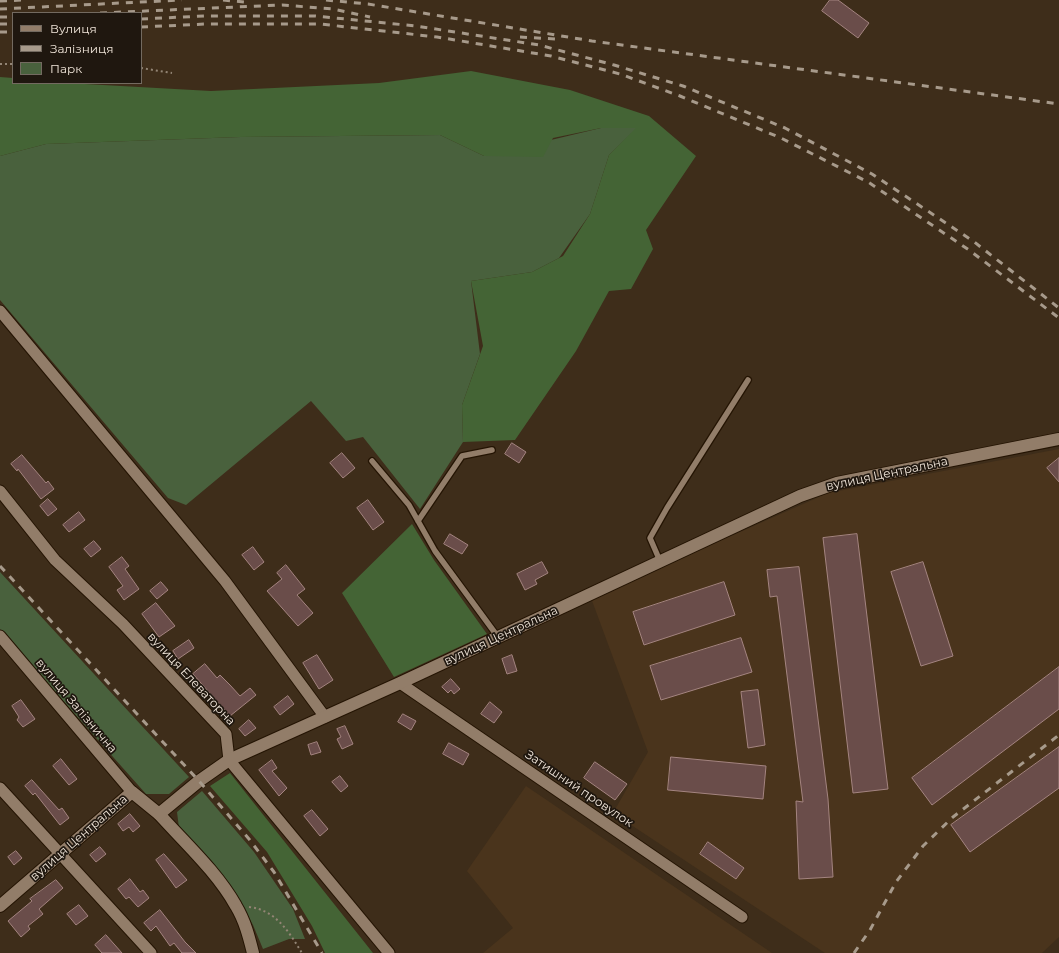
<!DOCTYPE html>
<meta charset="utf-8">
<style>
body{margin:0}
#map{position:relative;width:1059px;height:953px;overflow:hidden;background:#3e2d1a;font-family:Montserrat,sans-serif}
canvas{display:block}
.legend{position:absolute;left:12px;top:12px;width:130px;height:72px;box-sizing:border-box;background:#1f170f;border:1px solid #736a60;margin:0;padding:5px 7px;list-style:none;font-size:12px;color:#f1e6da}
.legend li{display:flex;align-items:center;gap:8px;height:20px}
.legend b{width:20px;border:1px solid #736a60}
</style>
<div id="map">
<canvas width="1059" height="953"></canvas>
<ul class="legend">
<li><b style="height:5px;background:#927d69"></b>Вулиця</li>
<li><b style="height:5px;background:#a79a8b"></b>Залізниця</li>
<li><b style="height:11px;background:#49613d"></b>Парк</li>
</ul>
</div>
<script>
const context = document.querySelector('canvas').getContext('2d');
context.lineJoin = 'round';
function fillPath(path, color) { context.fillStyle = color; context.fill(path, 'evenodd'); }
function trace(path, color, width, dash) { context.strokeStyle = color; context.lineWidth = width; context.lineCap = dash ? 'butt' : 'round'; context.setLineDash(dash || []); context.stroke(path); }
function label(font, color, halo, rows, align = 'center') {
  context.font = font + ' Montserrat,sans-serif'; context.lineWidth = 3.5; context.setLineDash([]); context.textBaseline = 'middle'; context.strokeStyle = halo; context.fillStyle = color; for (const [text, x, y, turn = 0] of rows) {
    context.save(); context.translate(x, y); context.rotate((+turn || 0) * Math.PI / 180); context.textAlign = isNaN(turn) ? turn : align; if (halo) context.strokeText(text, 0, 0); context.fillText(text, 0, 0); context.restore();
  }
}
fillPath(new Path2D(`
 M 1059,449 L 1059,937 L 1042,953 L 825,953 L 613,813 L 648,752 L 591,598 L 828,493 Z
 M 526,786 L 772,953 L 483,953 L 513,928 L 467,871 Z`), '#4a341c');
fillPath(new Path2D(`
 M 601,128 L 637,128 L 609,155 L 590,214 L 559,258 L 532,272 L 471,281 L 480,354 L 462,405 L 463,442 L 420,509 L 363,437 L 346,441 L 311,401 L 186,505 L 168,498 L 0,300 L 0,156 L 46,144 L 240,137 L 440,135 L 484,156 Z
 M 0,572 L 189,777 L 169,794 L 146,794 L 0,630 Z
 M 202,791 L 254,852 L 293,909 L 305,939 L 289,939 L 263,949 L 253,925 L 235,892 L 179,828 L 177,812 Z`), '#49613d');
fillPath(new Path2D(`
 M 471,71 L 570,90 L 649,116 L 696,156 L 646,230 L 653,249 L 631,289 L 609,291 L 576,351 L 515,440 L 463,442 L 462,405 L 483,346 L 471,281 L 532,272 L 563,256 L 590,214 L 609,155 L 636,128 L 601,128 L 553,138 L 543,157 L 484,156 L 440,135 L 240,137 L 46,144 L 0,156 L 0,77 L 13,78 L 13,83 L 67,83 L 211,91 L 379,83 Z
 M 412,524 L 434,560 L 487,634 L 394,677 L 342,593 Z
 M 230,773 L 373,953 L 325,953 L 312,926 L 267,852 L 210,786 Z`), '#446435');
const building = new Path2D(`
 M 830,0 L 838,0 L 869,23 L 858,38 L 822,11 Z
 M 512,443 L 526,452 L 519,463 L 505,454 Z
 M 342,453 L 355,468 L 343,478 L 330,463 Z
 M 22,455 L 46,483 L 48,481 L 54,489 L 41,499 L 18,469 L 17,471 L 11,464 Z
 M 1059,458 L 1059,482 L 1047,468 Z
 M 48,499 L 57,509 L 48,516 L 40,506 Z
 M 368,500 L 384,522 L 373,530 L 357,508 Z
 M 79,512 L 85,520 L 69,532 L 63,525 Z
 M 450,534 L 468,545 L 462,554 L 444,544 Z
 M 857,534 L 888,789 L 853,793 L 823,538 Z
 M 94,541 L 101,549 L 91,557 L 84,549 Z
 M 253,547 L 264,562 L 254,570 L 242,555 Z
 M 122,557 L 129,566 L 125,569 L 139,589 L 124,600 L 117,590 L 123,586 L 109,567 Z
 M 542,562 L 548,573 L 535,580 L 537,584 L 525,590 L 517,574 Z
 M 923,562 L 953,656 L 921,666 L 891,572 Z
 M 286,565 L 305,589 L 297,595 L 313,613 L 298,626 L 267,591 L 282,579 L 277,573 Z
 M 799,567 L 828,799 L 833,877 L 799,879 L 796,801 L 803,802 L 777,596 L 770,597 L 767,570 Z
 M 161,582 L 168,590 L 157,599 L 150,591 Z
 M 724,582 L 735,615 L 644,645 L 633,612 Z
 M 156,603 L 175,626 L 159,637 L 142,614 Z
 M 741,638 L 752,672 L 661,700 L 650,666 Z
 M 189,640 L 194,648 L 178,659 L 173,651 Z
 M 317,655 L 333,680 L 319,689 L 303,663 Z
 M 512,655 L 517,671 L 507,674 L 502,659 Z
 M 205,664 L 217,678 L 220,675 L 230,685 L 240,696 L 250,688 L 256,695 L 230,716 L 193,674 Z
 M 1059,667 L 1059,709 L 932,805 L 912,778 Z
 M 451,679 L 460,689 L 454,694 L 451,690 L 448,693 L 442,687 Z
 M 758,690 L 765,745 L 748,748 L 741,692 Z
 M 288,696 L 294,704 L 280,715 L 274,707 Z
 M 21,700 L 35,719 L 23,727 L 17,720 L 19,717 L 12,706 Z
 M 490,702 L 502,712 L 494,723 L 481,714 Z
 M 403,714 L 416,721 L 411,730 L 398,722 Z
 M 249,720 L 256,728 L 245,736 L 239,729 Z
 M 345,726 L 353,744 L 342,749 L 337,739 L 341,737 L 337,729 Z
 M 317,742 L 321,752 L 311,755 L 308,745 Z
 M 449,743 L 469,754 L 463,765 L 443,754 Z
 M 1059,747 L 1059,788 L 970,852 L 951,825 Z
 M 671,757 L 766,766 L 763,799 L 668,790 Z
 M 61,759 L 77,779 L 69,785 L 53,766 Z
 M 272,760 L 277,768 L 272,771 L 287,788 L 279,796 L 259,770 Z
 M 595,762 L 627,784 L 615,800 L 584,778 Z
 M 340,776 L 348,786 L 341,792 L 332,782 Z
 M 32,780 L 59,810 L 62,808 L 69,818 L 60,825 L 35,793 L 33,795 L 25,786 Z
 M 312,810 L 328,829 L 320,836 L 304,816 Z
 M 130,814 L 140,826 L 133,832 L 129,827 L 123,831 L 118,824 Z
 M 708,842 L 744,868 L 736,879 L 700,854 Z
 M 100,847 L 106,854 L 96,862 L 90,855 Z
 M 16,851 L 22,858 L 14,865 L 8,857 Z
 M 164,854 L 187,880 L 176,888 L 156,860 Z
 M 130,879 L 140,892 L 143,890 L 149,898 L 138,907 L 129,897 L 126,899 L 118,889 Z
 M 56,880 L 63,888 L 39,909 L 43,914 L 28,926 L 30,929 L 21,937 L 8,921 L 32,901 L 30,899 Z
 M 79,905 L 88,916 L 76,925 L 67,914 Z
 M 160,910 L 185,942 L 196,953 L 182,953 L 174,943 L 170,946 L 156,926 L 151,931 L 144,923 Z
 M 106,935 L 122,953 L 102,953 L 95,945 Z`);
fillPath(building, '#6a4d4a');
trace(building, '#a48480', 1);
const service = new Path2D(`
 M 372,461 L 409,505 L 435,551 L 498,637
 M 418,521 L 462,456 L 492,450
 M 660,561 L 650,538 L 667,508 L 748,380`);
const minor = new Path2D(`
 M 0,311 L 225,581 L 325,717
 M 0,491 L 55,560 L 123,624 L 226,734 L 229,760 L 389,953
 M 0,636 L 132,792
 M 400,683 L 742,917
 M 0,788 L 151,953`);
const tertiary = new Path2D(`
 M 159,814 C 185,843 217,872 236,906 C 245,921 249,937 253,953`);
const secondary = new Path2D(`
 M 0,906 L 132,792 L 159,814 L 199,781 L 229,760 L 400,683 L 800,496 L 837,483 L 1059,439`);
trace(service, '#241403', 8);
trace(minor, '#241403', 13);
trace(tertiary, '#241403', 14);
trace(secondary, '#241403', 14);
trace(new Path2D(`
 M 0,64 L 13,64
 M 141,68 L 172,73
 M 249,907 C 276,910 289,932 302,953`), '#938575', 2, [2, 3]);
trace(service, '#927d69', 5.5);
trace(minor, '#927d69', 11);
trace(tertiary, '#927d69', 12);
trace(secondary, '#927d69', 12);
trace(new Path2D(`
 M 223,0 L 245,2
 M 326,0 L 368,4 L 592,41 L 1059,104
 M 0,1 L 23,0
 M 0,9 L 182,0
 M 100,13 L 282,5 L 333,9 L 370,17
 M 0,17 L 13,17
 M 141,19 L 204,16 L 315,16 L 416,26 L 539,45 L 614,65 L 683,86 L 785,128 L 872,174 L 973,241 L 1059,308
 M 0,24 L 13,24
 M 141,27 L 206,24 L 320,24 L 437,37 L 551,56 L 620,74 L 680,96 L 781,138 L 868,182 L 969,250 L 1059,318
 M 0,32 L 13,32
 M 520,37 L 556,39
 M 0,566 L 199,781 L 249,839 L 274,872 L 322,953
 M 854,953 L 870,930 L 896,882 L 923,846 L 953,817 L 1059,735`), '#a79a8b', 3, [7, 7]);
label('12px', '#f1e6da', '#1f170f', [
 ["вулиця Центральна",887,474,-12],
 ["вулиця Центральна",501,636,-25],
 ["вулиця Елеваторна",191,679,47],
 ["вулиця Залізнична",76,706,50],
 ["Затишний провулок",579,789,34],
 ["вулиця Центральна",79,838,-41]
]);
</script>
